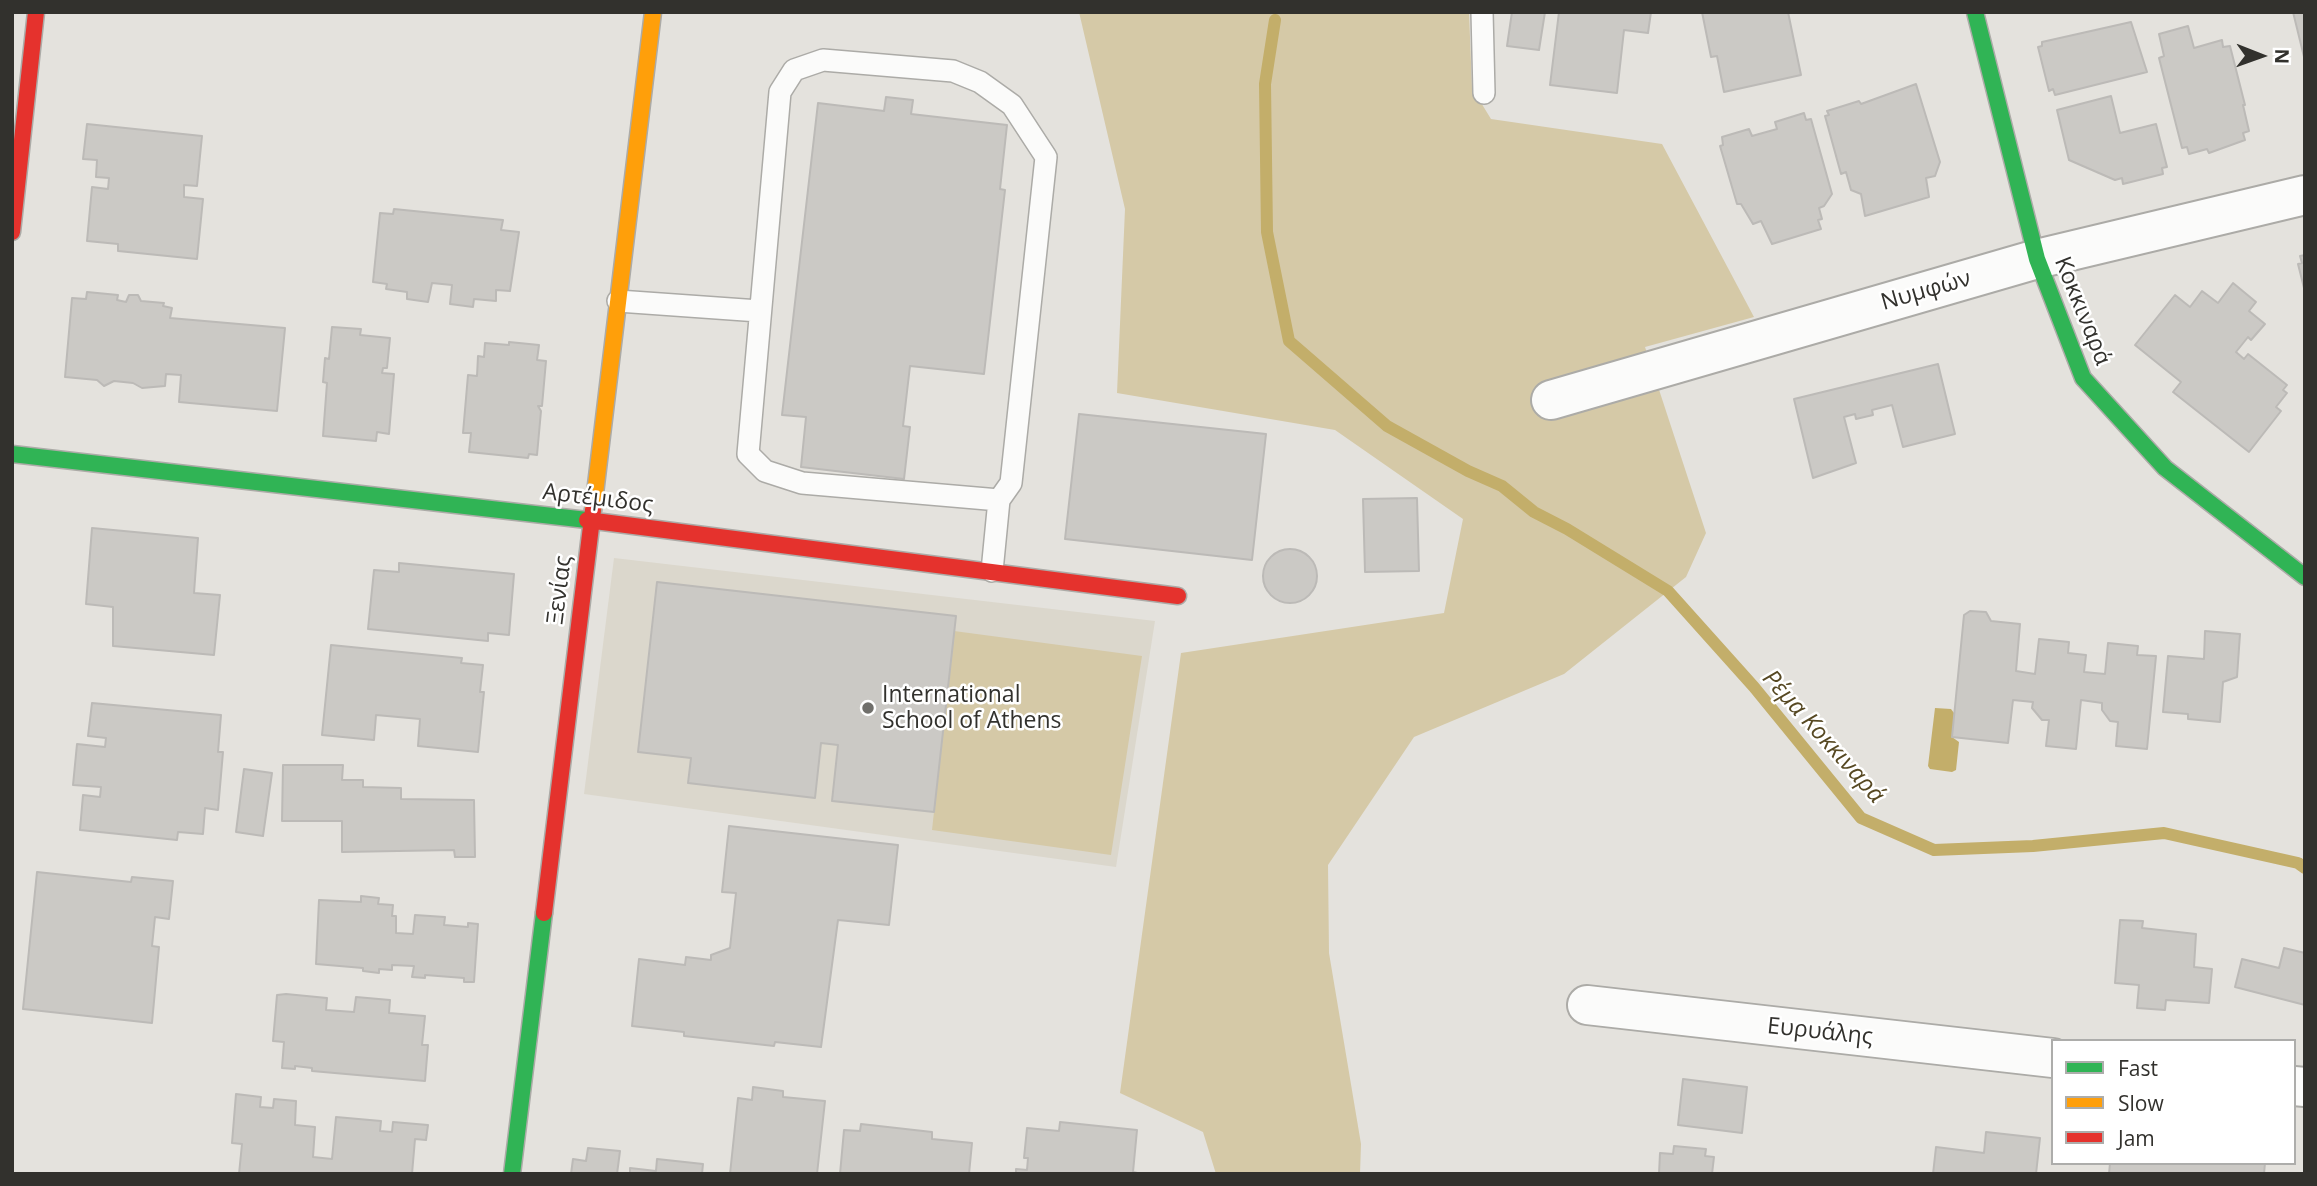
<!DOCTYPE html>
<meta charset="utf-8">
<style>
body{margin:0}
#map{position:relative;width:2317px;height:1186px;overflow:hidden;background:#e4e2dd;font-family:"Open Sans",sans-serif}
canvas{display:block}
.frame{position:absolute;inset:0;border:14px solid #32312d;pointer-events:none}
.legend{position:absolute;left:2051px;top:1039px;width:245px;height:126px;box-sizing:border-box;background:#fff;border:2px solid #adadab;margin:0;padding:9px 12px;list-style:none;font-size:21px;color:#32312d}
.legend li{display:flex;align-items:center;gap:14px;height:35px}
.legend b{width:35px;border:2px solid #adadab}
.north{position:absolute;left:2226px;top:21px;width:70px;height:70px;-webkit-text-stroke:5px #fff;paint-order:stroke;rotate:91deg;font-size:19px;font-weight:700;line-height:28px;text-align:center;color:#32312d}
.north::after{content:'';display:block;margin:auto;width:24px;height:32px;background:#32312d;clip-path:polygon(50% 0,100% 100%,50% 72%,0 100%)}
</style>
<div id="map">
<canvas width="2317" height="1186"></canvas>
<div class="frame"></div>
<ul class="legend">
<li><b style="height:9px;background:#30b455"></b>Fast</li>
<li><b style="height:9px;background:#ff9f0a"></b>Slow</li>
<li><b style="height:9px;background:#e5322d"></b>Jam</li>
</ul>
<div class="north">N</div>
</div>
<script>
const context = document.querySelector('canvas').getContext('2d');
context.lineJoin = 'round';
function fillPath(path, color) { context.fillStyle = color; context.fill(path, 'evenodd'); }
function trace(path, color, width, dash) { context.strokeStyle = color; context.lineWidth = width; context.lineCap = dash ? 'butt' : 'round'; context.setLineDash(dash || []); context.stroke(path); }
function label(font, color, halo, rows, align = 'center') {
  context.font = font + ' "Open Sans",sans-serif'; context.lineWidth = 5; context.setLineDash([]); context.textBaseline = 'middle'; context.strokeStyle = halo; context.fillStyle = color; for (const [text, x, y, turn = 0] of rows) {
    context.save(); context.translate(x, y); context.rotate((+turn || 0) * Math.PI / 180); context.textAlign = isNaN(turn) ? turn : align; if (halo) context.strokeText(text, 0, 0); context.fillText(text, 0, 0); context.restore();
  }
}
fillPath(new Path2D(`
 M 614,558 L 1155,621 L 1116,867 L 584,794 Z`), '#dbd7cc');
fillPath(new Path2D(`
 M 1079,12 L 1469,12 L 1472,88 L 1491,119 L 1662,144 L 1754,317 L 1645,347 L 1706,533 L 1686,577 L 1564,674 L 1414,737 L 1328,865 L 1329,953 L 1361,1144 L 1360,1174 L 1216,1174 L 1203,1132 L 1120,1093 L 1181,653 L 1444,613 L 1463,519 L 1335,430 L 1117,393 L 1125,209 Z
 M 954,631 L 1142,656 L 1111,855 L 932,830 Z`), '#d5c9a7');
fillPath(new Path2D(`
 M 1935,708 L 1951,709 L 1954,713 L 1952,737 L 1959,742 L 1956,770 L 1952,772 L 1930,769 L 1928,766 Z`), '#c3ae6a');
trace(new Path2D(`
 M 1275,20 L 1265,84 L 1267,232 L 1289,341 L 1387,426 L 1468,471 L 1502,486 L 1534,512 L 1567,529 L 1668,591 L 1754,687 L 1861,818 L 1934,850 L 2033,846 L 2164,833 L 2298,863 L 2305,868`), '#c3ae6a', 12);
const building = new Path2D(`
 M 1512,12 L 1545,12 L 1539,50 L 1507,46 Z
 M 1559,12 L 1651,12 L 1648,33 L 1624,30 L 1617,93 L 1550,85 Z
 M 1702,12 L 1788,12 L 1801,75 L 1724,92 L 1717,56 L 1711,57 Z
 M 2293,12 L 2305,12 L 2305,61 Z
 M 2131,22 L 2147,72 L 2055,95 L 2053,89 L 2049,91 L 2038,47 L 2042,46 L 2042,42 Z
 M 2188,26 L 2194,48 L 2222,40 L 2223,47 L 2230,46 L 2245,105 L 2243,105 L 2249,131 L 2243,133 L 2245,140 L 2209,153 L 2207,149 L 2189,154 L 2187,147 L 2182,148 L 2159,58 L 2164,56 L 2159,34 Z
 M 1916,84 L 1940,162 L 1935,176 L 1926,178 L 1929,197 L 1865,216 L 1861,194 L 1851,190 L 1846,172 L 1841,174 L 1825,116 L 1829,115 L 1827,111 L 1859,101 L 1861,104 Z
 M 2111,96 L 2120,133 L 2156,124 L 2167,167 L 2162,168 L 2163,174 L 2123,184 L 2122,178 L 2115,180 L 2069,160 L 2057,110 Z
 M 886,97 L 913,100 L 911,114 L 1007,125 L 1000,189 L 1005,190 L 984,374 L 910,366 L 903,426 L 910,427 L 904,479 L 801,467 L 806,417 L 782,415 L 818,103 L 884,111 Z
 M 1804,113 L 1806,120 L 1811,119 L 1832,194 L 1824,206 L 1819,208 L 1822,219 L 1818,220 L 1821,229 L 1772,244 L 1761,221 L 1753,224 L 1741,204 L 1737,204 L 1720,146 L 1723,145 L 1722,137 L 1749,129 L 1752,136 L 1777,129 L 1775,122 Z
 M 87,124 L 202,136 L 197,186 L 184,185 L 184,197 L 203,199 L 197,259 L 118,251 L 118,244 L 87,241 L 92,187 L 108,189 L 109,178 L 96,177 L 97,160 L 83,159 Z
 M 394,209 L 503,220 L 501,230 L 519,232 L 510,291 L 496,290 L 496,301 L 474,299 L 473,307 L 450,304 L 452,285 L 432,283 L 428,302 L 407,299 L 407,292 L 386,289 L 387,284 L 373,282 L 380,213 L 393,214 Z
 M 2305,255 L 2305,292 L 2298,264 L 2302,263 L 2300,256 Z
 M 2233,283 L 2256,302 L 2249,311 L 2265,324 L 2251,340 L 2248,337 L 2236,352 L 2244,359 L 2248,354 L 2287,385 L 2283,390 L 2287,393 L 2276,407 L 2281,411 L 2249,452 L 2173,392 L 2181,382 L 2135,345 L 2175,295 L 2190,307 L 2202,291 L 2218,303 Z
 M 87,292 L 118,295 L 117,300 L 126,302 L 129,295 L 138,295 L 141,301 L 164,303 L 163,306 L 172,308 L 170,318 L 285,328 L 277,411 L 179,402 L 181,375 L 166,374 L 165,386 L 142,388 L 133,383 L 114,381 L 104,386 L 97,380 L 65,377 L 72,298 L 86,299 Z
 M 332,327 L 361,329 L 360,335 L 390,338 L 387,368 L 383,368 L 382,373 L 394,374 L 389,434 L 377,432 L 376,441 L 323,436 L 327,383 L 323,382 L 325,358 L 329,359 Z
 M 509,342 L 539,345 L 537,360 L 546,361 L 542,406 L 538,406 L 541,411 L 537,455 L 529,454 L 528,458 L 469,452 L 471,433 L 463,433 L 468,375 L 477,376 L 478,356 L 484,357 L 485,343 L 509,345 Z
 M 1938,364 L 1955,434 L 1903,447 L 1892,405 L 1872,410 L 1873,415 L 1856,419 L 1855,414 L 1844,417 L 1856,463 L 1813,478 L 1794,399 Z
 M 1079,414 L 1266,434 L 1252,560 L 1065,539 Z
 M 1417,498 L 1419,571 L 1365,572 L 1363,499 Z
 M 92,528 L 198,538 L 194,593 L 220,595 L 214,655 L 113,646 L 113,607 L 86,604 Z
 M1263 576a27 27 0 1 1 54 0a27 27 0 1 1-54 0Z
 M 399,563 L 514,574 L 509,635 L 488,633 L 488,641 L 368,629 L 374,570 L 399,572 Z
 M 657,582 L 956,616 L 934,812 L 832,801 L 838,745 L 821,743 L 815,798 L 688,783 L 691,758 L 638,752 Z
 M 1970,611 L 1986,612 L 1991,621 L 2020,624 L 2016,671 L 2035,674 L 2039,639 L 2069,642 L 2068,653 L 2086,655 L 2084,672 L 2105,674 L 2108,643 L 2138,646 L 2137,655 L 2156,656 L 2147,749 L 2116,746 L 2118,722 L 2110,721 L 2102,710 L 2102,703 L 2081,700 L 2076,749 L 2046,746 L 2049,720 L 2042,720 L 2032,708 L 2033,702 L 2013,700 L 2008,743 L 1952,737 L 1964,615 Z
 M 2205,631 L 2240,634 L 2237,677 L 2223,682 L 2220,722 L 2188,719 L 2188,714 L 2163,712 L 2168,656 L 2204,659 Z
 M 331,645 L 462,658 L 461,663 L 483,665 L 480,692 L 484,692 L 478,752 L 418,746 L 420,719 L 376,715 L 374,740 L 322,735 Z
 M 92,703 L 221,715 L 218,752 L 223,752 L 218,810 L 205,808 L 203,834 L 178,832 L 177,840 L 80,830 L 83,795 L 100,797 L 101,787 L 73,785 L 77,744 L 105,747 L 106,738 L 88,736 Z
 M 283,765 L 343,765 L 342,780 L 363,780 L 363,787 L 401,788 L 401,799 L 474,800 L 475,857 L 455,857 L 454,850 L 342,852 L 342,821 L 282,821 Z
 M 244,769 L 272,773 L 263,836 L 236,832 Z
 M 729,826 L 898,845 L 889,925 L 838,920 L 821,1047 L 775,1042 L 774,1046 L 684,1036 L 684,1032 L 632,1026 L 639,959 L 685,965 L 686,957 L 711,960 L 711,955 L 730,948 L 736,893 L 722,892 Z
 M 37,872 L 131,882 L 132,877 L 173,881 L 169,919 L 155,917 L 152,946 L 159,947 L 152,1023 L 23,1009 Z
 M 361,896 L 379,898 L 378,904 L 393,905 L 392,916 L 396,916 L 396,933 L 413,934 L 415,915 L 445,917 L 444,925 L 468,927 L 468,923 L 478,924 L 474,982 L 464,982 L 464,978 L 425,975 L 425,978 L 412,977 L 414,966 L 392,965 L 392,970 L 379,969 L 379,973 L 363,971 L 363,968 L 316,964 L 319,900 L 361,902 Z
 M 2120,920 L 2143,921 L 2142,928 L 2196,934 L 2194,967 L 2212,969 L 2209,1003 L 2166,1000 L 2165,1010 L 2137,1008 L 2139,985 L 2115,983 Z
 M 2284,948 L 2305,953 L 2305,1005 L 2235,987 L 2242,959 L 2279,968 Z
 M 286,994 L 327,998 L 326,1010 L 354,1012 L 356,997 L 390,1000 L 389,1013 L 425,1016 L 422,1045 L 428,1045 L 425,1081 L 312,1071 L 312,1068 L 295,1066 L 295,1069 L 282,1068 L 284,1042 L 273,1041 L 277,995 Z
 M 1683,1079 L 1747,1087 L 1742,1133 L 1678,1125 Z
 M 753,1087 L 783,1091 L 783,1097 L 825,1101 L 817,1174 L 730,1174 L 738,1098 L 752,1100 Z
 M 236,1094 L 261,1097 L 260,1107 L 273,1108 L 274,1099 L 296,1101 L 295,1125 L 315,1127 L 313,1157 L 332,1159 L 336,1117 L 381,1121 L 380,1131 L 392,1132 L 393,1122 L 428,1125 L 426,1140 L 415,1139 L 412,1174 L 239,1174 L 242,1144 L 232,1143 Z
 M 1060,1122 L 1137,1130 L 1133,1172 L 1142,1174 L 1016,1174 L 1016,1169 L 1027,1170 L 1028,1158 L 1024,1158 L 1027,1128 L 1059,1131 Z
 M 861,1124 L 932,1132 L 932,1139 L 972,1143 L 969,1174 L 840,1174 L 844,1130 L 860,1131 Z
 M 1986,1132 L 2040,1138 L 2036,1174 L 1933,1174 L 1936,1147 L 1984,1153 Z
 M 1674,1146 L 1706,1149 L 1705,1156 L 1714,1157 L 1712,1174 L 1659,1174 L 1660,1153 L 1673,1154 Z
 M 588,1148 L 620,1151 L 617,1174 L 571,1174 L 573,1159 L 586,1161 Z
 M 657,1159 L 703,1164 L 702,1174 L 630,1174 L 630,1168 L 656,1171 Z
 M 2110,1163 L 2265,1163 L 2264,1174 L 2109,1174 Z`);
fillPath(building, '#cbc9c5');
trace(building, '#bcbab7', 2);
const lane = new Path2D(`
 M 1482,12 L 1484,93
 M 823,60 L 953,71 L 980,82 L 1012,105 L 1046,157 L 1011,483 L 999,500 L 802,483 L 765,471 L 748,454 L 780,92 L 794,70 Z
 M 618,301 L 759,311
 M 992,571 L 999,500`);
const street = new Path2D(`
 M 1551,400 L 2037,259 L 2305,195
 M 1587,1005 L 2053,1058
 M 2294,1086 L 2305,1087`);
const fast = new Path2D(`
 M 1975,12 L 2037,259 L 2083,378 L 2165,468 L 2305,577
 M 12,454 L 587,520
 M 512,1174 L 544,913`);
const slow = new Path2D(`
 M 593,510 L 653,12`);
const jam = new Path2D(`
 M 12,232 L 36,12
 M 587,520 L 1178,596
 M 544,913 L 593,510`);
trace(lane, '#acaba7', 24);
trace(street, '#acaba7', 42);
trace(fast, '#acaba7', 19);
trace(slow, '#acaba7', 19);
trace(jam, '#acaba7', 19);
trace(lane, '#fbfbfa', 21);
trace(street, '#fbfbfa', 38);
trace(fast, '#30b455', 16);
trace(slow, '#ff9f0a', 16);
trace(jam, '#e5322d', 16);
for (const [x, y, r, color] of [
 [868,708,7,"#706f6b"]
]) { const dot = new Path2D(); dot.arc(x, y, r, 0, 2 * Math.PI); context.fillStyle = color; context.fill(dot); trace(dot, '#fff', 2.5); }
label('23px', '#32312d', '#fff', [
 ["Νυμφών",1926,291,-16],
 ["Κοκκιναρά",2082,311,68],
 ["Αρτέμιδος",598,499,7],
 ["Ξενίας",560,590,-83],
 ["Ευρυάλης",1820,1032,6]
]);
label('23px', '#32312d', '#fff', [
 ["International",882,695],
 ["School of Athens",882,721]
], 'left');
label('italic 24px', '#564822', '#fff', [
 ["Ρέμα Κοκκιναρά",1823,737,48]
]);
</script>
